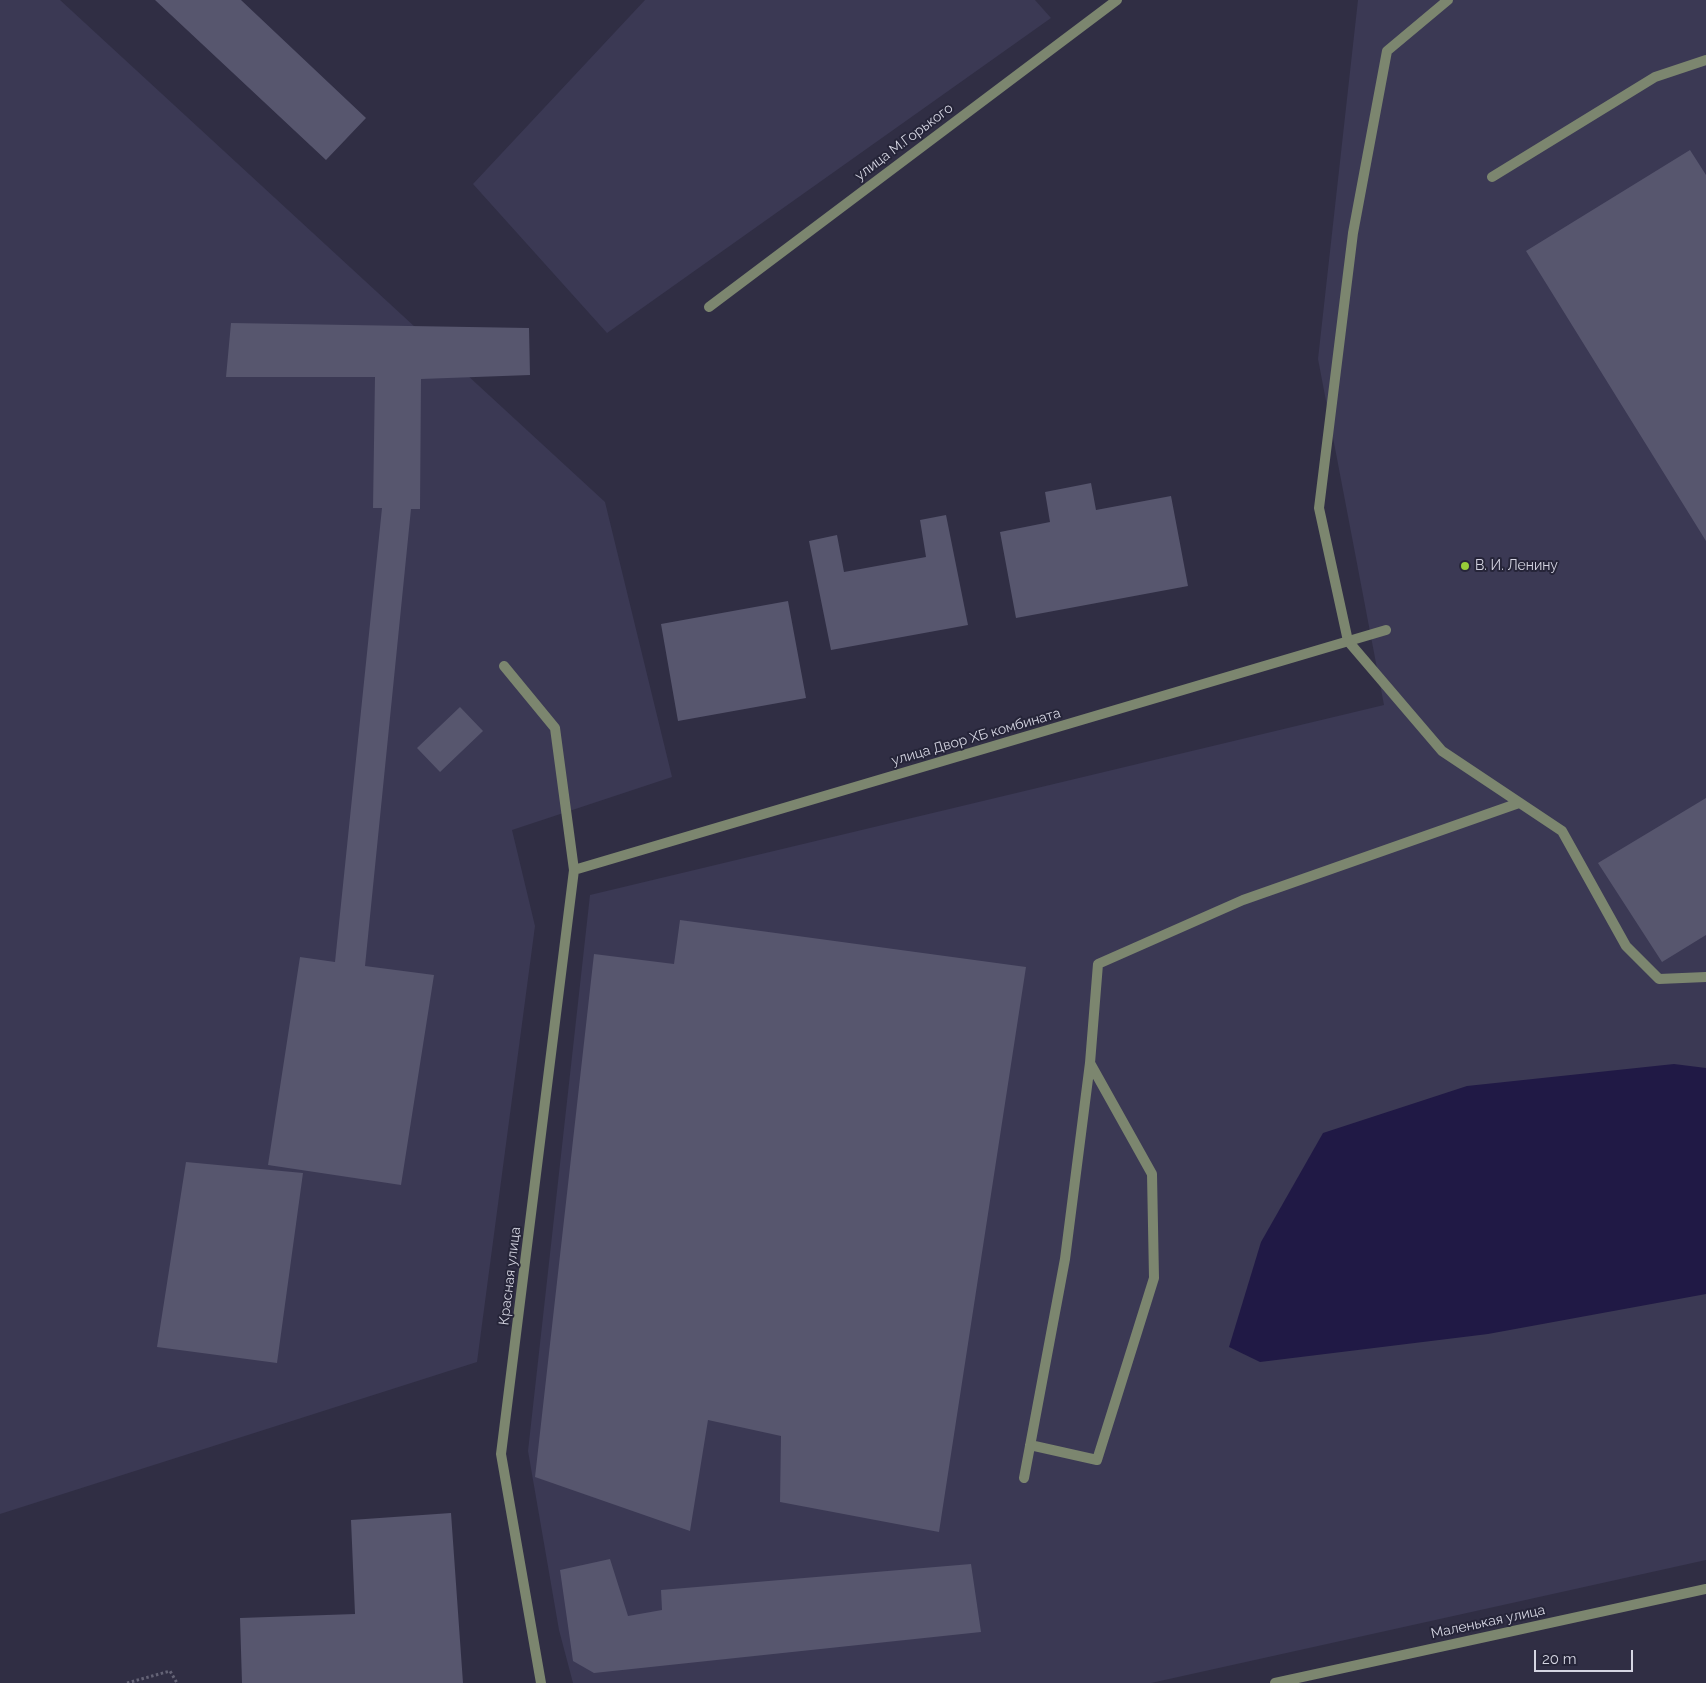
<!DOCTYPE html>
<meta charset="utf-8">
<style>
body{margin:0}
#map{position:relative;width:1706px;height:1683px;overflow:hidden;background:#302e44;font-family:Raleway,sans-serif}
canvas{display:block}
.scale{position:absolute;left:1534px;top:1650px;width:99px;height:22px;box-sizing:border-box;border:2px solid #d5d5e2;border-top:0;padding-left:6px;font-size:15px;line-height:18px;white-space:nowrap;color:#d5d5e2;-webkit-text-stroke:4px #262539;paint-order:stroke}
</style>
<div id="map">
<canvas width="1706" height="1683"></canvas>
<div class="scale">20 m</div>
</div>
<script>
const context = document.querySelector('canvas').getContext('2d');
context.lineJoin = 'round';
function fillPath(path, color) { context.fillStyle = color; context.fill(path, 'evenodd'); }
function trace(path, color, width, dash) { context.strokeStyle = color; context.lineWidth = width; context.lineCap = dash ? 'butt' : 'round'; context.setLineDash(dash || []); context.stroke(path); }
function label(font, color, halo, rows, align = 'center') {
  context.font = font + ' Raleway,sans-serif'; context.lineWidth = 4; context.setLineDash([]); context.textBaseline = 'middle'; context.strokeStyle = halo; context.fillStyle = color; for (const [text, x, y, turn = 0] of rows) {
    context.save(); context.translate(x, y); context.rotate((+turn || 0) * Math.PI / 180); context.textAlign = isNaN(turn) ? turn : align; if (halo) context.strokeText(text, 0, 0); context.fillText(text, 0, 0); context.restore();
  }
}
fillPath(new Path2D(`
 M 0,0 L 60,0 L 605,502 L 672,777 L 512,830 L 535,926 L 477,1362 L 0,1514 Z
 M 645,0 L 1035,0 L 1051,18 L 607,333 L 473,184 Z
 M 1358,0 L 1706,0 L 1706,1560 L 1151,1683 L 573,1683 L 559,1630 L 528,1451 L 590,895 L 1384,705 L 1318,359 Z`), '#3b3954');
fillPath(new Path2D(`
 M 1674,1064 L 1706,1068 L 1706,1294 L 1488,1334 L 1260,1362 L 1229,1347 L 1261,1242 L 1323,1133 L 1467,1086 Z`), '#201945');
fillPath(new Path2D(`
 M 155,0 L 241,0 L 366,118 L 326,160 Z
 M 1690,150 L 1706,175 L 1706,541 L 1526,251 Z
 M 231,323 L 529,328 L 530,375 L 421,379 L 420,509 L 411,509 L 365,966 L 434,975 L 401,1185 L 268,1165 L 300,957 L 335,962 L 382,508 L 373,508 L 375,377 L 226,377 Z
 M 1091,483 L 1096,510 L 1171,496 L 1188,586 L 1016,618 L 1000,532 L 1050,522 L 1045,492 Z
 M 946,515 L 968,625 L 831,650 L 809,541 L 837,535 L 844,572 L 926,557 L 920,520 Z
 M 788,601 L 806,698 L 678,721 L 661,624 Z
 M 460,707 L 483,731 L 440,772 L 417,748 Z
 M 1706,798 L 1706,935 L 1662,962 L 1598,863 Z
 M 680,920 L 1026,967 L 939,1532 L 780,1502 L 781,1436 L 708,1420 L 690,1531 L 535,1477 L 594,954 L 674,964 Z
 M 186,1162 L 303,1173 L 277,1363 L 157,1347 Z
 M 451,1513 L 463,1683 L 242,1683 L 240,1618 L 355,1614 L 351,1520 Z
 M 610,1559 L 628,1616 L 662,1610 L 661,1590 L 971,1564 L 981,1632 L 594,1673 L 573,1661 L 560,1570 Z`), '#57566e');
trace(new Path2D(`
 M 127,1683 L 170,1671 L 177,1683`), '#646376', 3, [2.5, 2.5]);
trace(new Path2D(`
 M 1448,0 L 1387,51 L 1353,233 L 1319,508 L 1348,641 L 1442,751 L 1562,831 L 1626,946 L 1659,979 L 1706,977
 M 1492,177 L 1655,77 L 1706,60
 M 1030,1445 L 1097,1460 L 1154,1278 L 1152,1174 L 1090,1063
 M 1024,1478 L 1065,1259 L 1090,1063 L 1098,964 L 1243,900 L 1519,803`), '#7c866f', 10);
trace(new Path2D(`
 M 709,307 L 1117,0
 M 504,666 L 555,728 L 574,870 L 501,1454 L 541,1683
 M 574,870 L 1386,630
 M 1275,1683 L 1706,1589`), '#7c866f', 10);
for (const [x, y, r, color] of [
 [1465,566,5,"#97cc38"]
]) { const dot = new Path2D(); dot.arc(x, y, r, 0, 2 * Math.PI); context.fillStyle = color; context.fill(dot); trace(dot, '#262539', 2); }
label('14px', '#d5d5e2', '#262539', [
 ["улица М.Горького",904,142,-37],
 ["улица Двор ХБ комбината",976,737,-16],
 ["Красная улица",510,1276,-83],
 ["Маленькая улица",1488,1622,-12]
]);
label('14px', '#d5d5e2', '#262539', [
 ["В. И. Ленину",1475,566]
], 'left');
</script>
